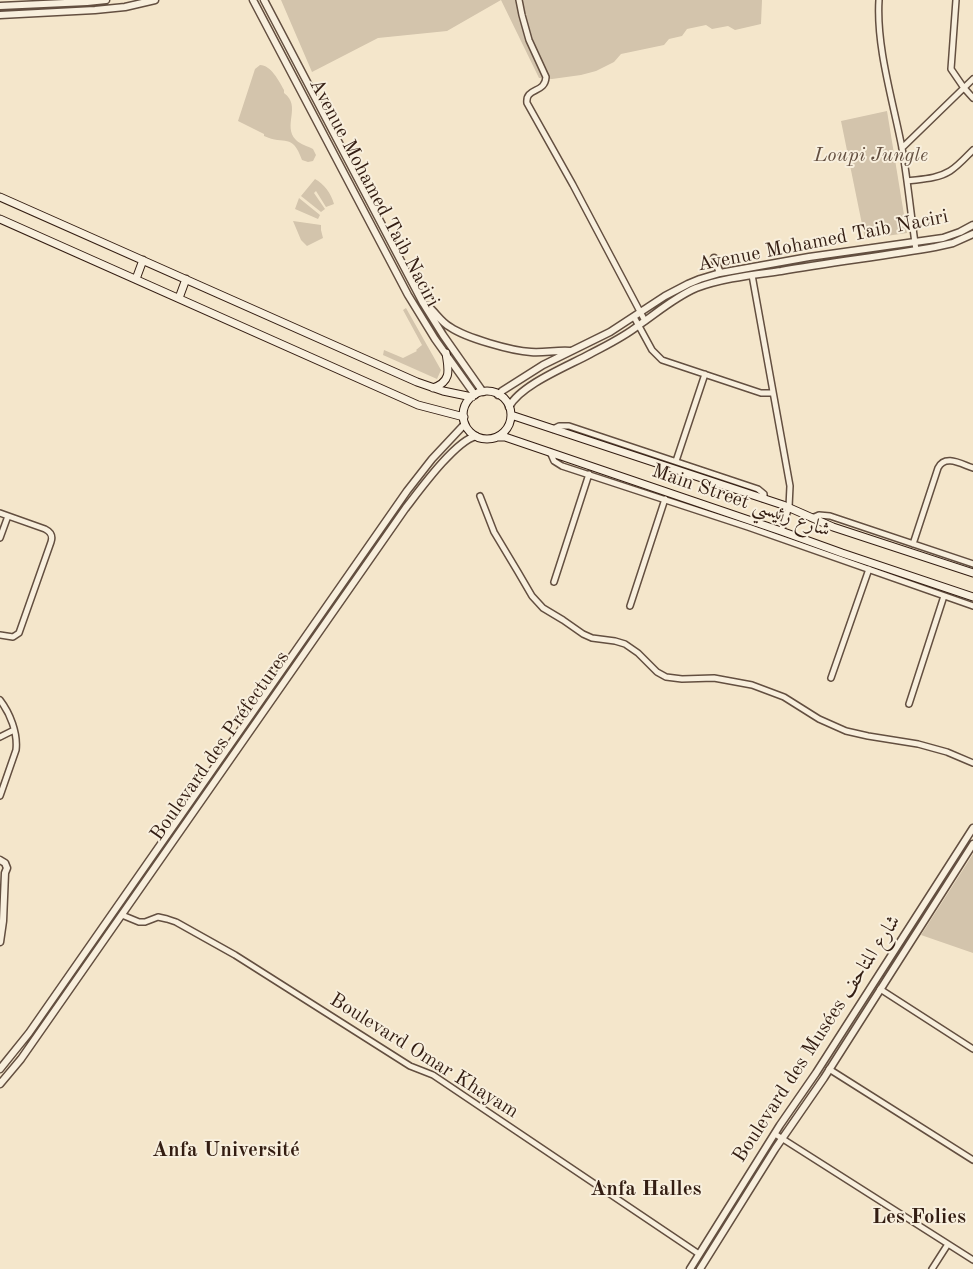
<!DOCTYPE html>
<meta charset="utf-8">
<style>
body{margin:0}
canvas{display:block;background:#f4e6cb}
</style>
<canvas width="973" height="1269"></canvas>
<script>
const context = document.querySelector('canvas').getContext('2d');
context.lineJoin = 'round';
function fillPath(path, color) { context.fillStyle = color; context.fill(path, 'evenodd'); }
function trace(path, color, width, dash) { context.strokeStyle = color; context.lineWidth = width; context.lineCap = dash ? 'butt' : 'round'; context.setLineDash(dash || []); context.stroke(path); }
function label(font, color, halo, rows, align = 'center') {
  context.font = font + ' "Old Standard TT",Amiri,serif'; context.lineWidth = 4; context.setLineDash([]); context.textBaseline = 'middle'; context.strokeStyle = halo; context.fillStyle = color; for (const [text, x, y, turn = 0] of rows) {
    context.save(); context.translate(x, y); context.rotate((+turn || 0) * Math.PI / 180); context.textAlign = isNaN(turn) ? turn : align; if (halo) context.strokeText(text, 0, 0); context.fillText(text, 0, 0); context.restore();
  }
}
fillPath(new Path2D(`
 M 281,0 L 762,0 L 761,24 L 735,30 L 728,26 L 712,29 L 706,25 L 687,29 L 682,36 L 669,39 L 664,45 L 621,54 L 614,62 L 596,71 L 581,75 L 552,79 L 539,78 L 501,0 L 447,31 L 378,38 L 312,72 Z
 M 260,65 C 271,65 279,81 284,90 L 284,93 C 302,106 282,126 296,140 C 301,145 308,146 313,149 L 316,155 L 313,161 L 308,162 L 302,160 C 292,132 285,146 264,136 L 264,134 L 238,121 L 255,69 Z
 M 887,111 L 907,233 L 865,239 L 841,121 Z
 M 315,179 C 324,184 331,193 334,204 L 326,207 L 316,191 L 314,193 L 325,209 L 321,212 L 301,196 Z
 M 299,198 L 320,215 L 318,219 L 295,209 Z
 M 293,221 L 321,225 L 321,230 L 323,238 L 307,246 L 301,240 Z
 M 406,308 L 441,370 L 437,379 L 383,355 L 384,350 L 403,358 L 417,351 L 416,350 L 422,345 L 403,310 Z
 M 973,854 L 973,953 L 921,935 Z`), '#d3c4ac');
const minor = new Path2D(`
 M 519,0 L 522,15 L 529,40 L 546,77 C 545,94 525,87 527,103 L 573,185 L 645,321
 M 879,0 C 876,47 893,101 902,148 C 908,182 911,216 916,250
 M 956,0 L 951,69 L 964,88 L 973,98
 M 902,148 L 973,79
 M 907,181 C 921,179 937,179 950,171 C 958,166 966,157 973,150
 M 752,275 L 790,486 L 789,507 L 781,531
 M 634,317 L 652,350 L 662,360 L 761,393 L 773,393
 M 553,429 L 559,426 L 569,426 L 758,489 L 764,494 L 764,499
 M 550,452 L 554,461 L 562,466 L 748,527 L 973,606
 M 676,461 L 705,374
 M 480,496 L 494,532 L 518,572 L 532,596 L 543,608 L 563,620 L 583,634 L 592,638 L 615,641 L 625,644 L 638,653 L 657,672 L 666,677 L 682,679 L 714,678 L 752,685 L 784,697 L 819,719 L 846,731 L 868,736 L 918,744 L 947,752 L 973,763
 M 0,513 L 45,529 C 51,532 53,536 51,542 L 19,633 L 13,637 L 0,635
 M 812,518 L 819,515 L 830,516 L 973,564
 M 0,538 L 8,516
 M 913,544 L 938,468 C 945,454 961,464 973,468
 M 554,582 L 589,474
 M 630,606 L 665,499
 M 831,678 L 869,569
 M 0,700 C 10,713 18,733 16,750 L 0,796
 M 909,704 L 944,596
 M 0,737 L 14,730
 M 122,915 L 139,922 L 145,922 L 158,917 L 167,919 L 176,922 L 235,955 L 410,1066 L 433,1075 L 699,1254
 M 880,989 L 973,1049
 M 829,1069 L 973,1160
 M 775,1134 L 973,1260
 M 932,1269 L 948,1244`);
const tertiary = new Path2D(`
 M 253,0 L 408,295 L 435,339 L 475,395
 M 264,0 L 423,303 L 443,335 L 483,392
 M 0,6 L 87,2 L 106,0
 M 0,15 L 95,10 L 125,7 L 155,0
 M 714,258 L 720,273
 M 428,306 C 436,313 441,322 450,327 C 466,338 512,351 531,352 C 544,353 557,350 570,351
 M 498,395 L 502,391 L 543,365 L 610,332 L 665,296 L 688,284 L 700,279 L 720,273 L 809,257 L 943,238 L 960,232 L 973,225
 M 509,407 C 520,385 568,366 590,354 C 607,345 624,337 639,325 C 658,312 675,297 696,288 C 723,278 753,275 781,271 C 832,262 884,256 935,247 L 953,243 L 973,234
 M 0,860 L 5,863 L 7,868 L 5,873 L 3,921 L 0,942
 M 0,1069 L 29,1033 L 407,491 L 432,459 L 462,427 L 465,424
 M 0,1084 L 21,1059 L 405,509 C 419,491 455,441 476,436
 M 690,1269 L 780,1125 L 816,1073 L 973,828
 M 700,1269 L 775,1149 L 824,1078 L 973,844`);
const secondary = new Path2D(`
 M 0,197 L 417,382 L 443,391 L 472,397
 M 0,219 L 418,405 L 464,417
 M 136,279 L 143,260
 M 179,298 L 186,279
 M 433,388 C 453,381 448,368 446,353
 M463 415a24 24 0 1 1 48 0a24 24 0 1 1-48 0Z
 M 511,415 L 783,505 L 833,527 L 973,573
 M 498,437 L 505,437 L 781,531 L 842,553 L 973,597`);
trace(minor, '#634f40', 8);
trace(tertiary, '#634f40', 9);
trace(secondary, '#331d12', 9);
trace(minor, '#f8efdd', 5);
trace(tertiary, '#f8efdd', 6);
trace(secondary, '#f8efdd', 7);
label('italic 20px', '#634f40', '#f8efdd', [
 ["Loupi Jungle",871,156]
]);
label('20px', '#331d12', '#f8efdd', [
 ["Avenue Mohamed Taib Naciri",374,193,62],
 ["Avenue Mohamed Taib Naciri",823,241,-11],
 ["Main Street شارع رئيسي",741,501,19],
 ["Boulevard des Préfectures",220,746,-55],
 ["Boulevard des Musées شارع المتاحف",817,1039,-57],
 ["Boulevard Omar Khayam",424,1056,32]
]);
label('bold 21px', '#331d12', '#f8efdd', [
 ["Anfa Université",226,1150],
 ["Anfa Halles",646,1189],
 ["Les Folies",919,1217]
]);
</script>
